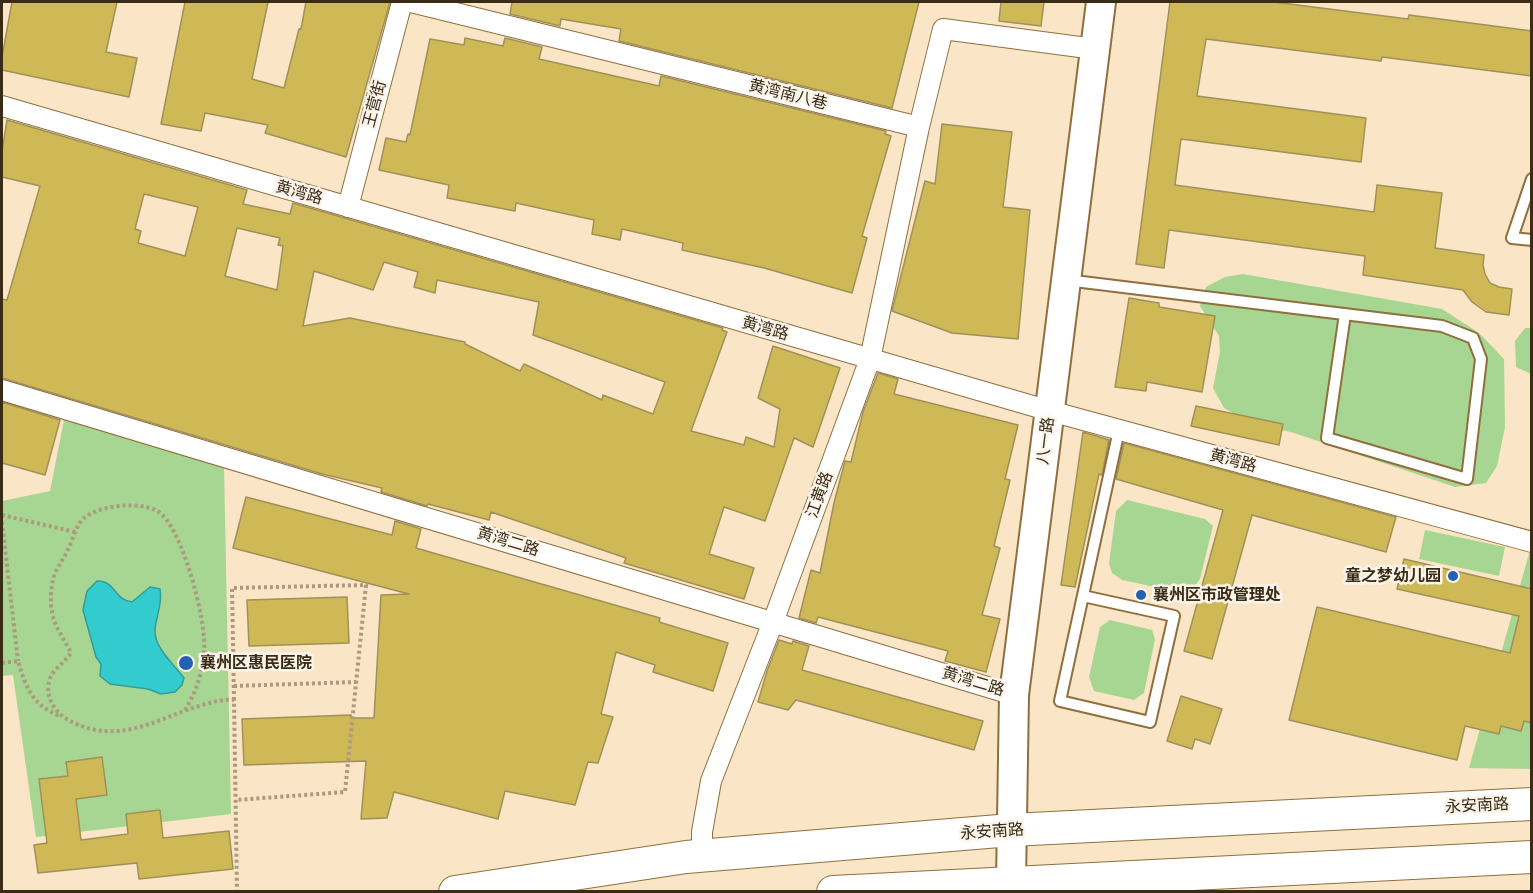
<!DOCTYPE html>
<meta charset="utf-8">
<style>
body{margin:0}
#map{position:relative;width:1533px;height:893px;overflow:hidden;background:#fae5c6;font-family:"Libre Baskerville",serif}
canvas{display:block}
.frame{position:absolute;inset:0;border:3px solid #392b16;pointer-events:none}
</style>
<div id="map">
<canvas width="1533" height="893"></canvas>
<div class="frame"></div>
</div>
<script>
const context = document.querySelector('canvas').getContext('2d');
context.lineJoin = 'round';
function fillPath(path, color) { context.fillStyle = color; context.fill(path, 'evenodd'); }
function trace(path, color, width, dash) { context.strokeStyle = color; context.lineWidth = width; context.lineCap = dash ? 'butt' : 'round'; context.setLineDash(dash || []); context.stroke(path); }
function label(font, color, halo, rows, align = 'center') {
  context.font = font + ' "Libre Baskerville","Noto Sans SC",serif'; context.lineWidth = 5; context.setLineDash([]); context.textBaseline = 'middle'; context.strokeStyle = halo; context.fillStyle = color; for (const [text, x, y, turn = 0] of rows) {
    context.save(); context.translate(x, y); context.rotate((+turn || 0) * Math.PI / 180); context.textAlign = isNaN(turn) ? turn : align; if (halo) context.strokeText(text, 0, 0); context.fillText(text, 0, 0); context.restore();
  }
}
fillPath(new Path2D(`
 M 1243,274 L 1442,309 L 1479,333 L 1504,359 L 1505,427 L 1497,466 L 1486,483 L 1455,487 L 1294,433 L 1247,421 L 1224,408 L 1213,388 L 1220,352 L 1219,336 L 1200,306 L 1206,287 L 1225,277 Z
 M 1525,328 L 1531,328 L 1531,374 L 1516,367 L 1515,341 Z
 M 64,420 L 224,467 L 231,814 L 36,837 L 13,675 L 2,676 L 2,501 L 50,491 Z
 M 1127,500 L 1205,519 L 1213,526 L 1200,579 L 1188,594 L 1122,580 L 1112,573 L 1109,563 L 1116,511 Z
 M 1425,530 L 1505,547 L 1499,576 L 1419,559 Z
 M 1530,550 L 1531,551 L 1531,769 L 1469,768 Z
 M 1110,620 L 1152,630 L 1155,639 L 1144,693 L 1134,700 L 1094,691 L 1089,677 L 1100,627 Z`), '#a6d691');
const water = new Path2D(`
 M 97,581 C 117,581 112,599 132,602 L 150,587 L 160,589 C 163,603 156,616 155,630 C 154,648 174,664 184,678 L 182,685 L 175,692 L 161,694 L 148,689 L 110,684 L 100,676 L 101,664 L 96,657 L 83,610 L 87,591 Z`);
fillPath(water, '#33ccce');
trace(water, '#359c97', 1.5);
const building = new Path2D(`
 M 12,2 L 117,2 L 106,52 L 137,58 L 129,97 L 2,70 L 2,57 Z
 M 185,2 L 268,2 L 252,79 L 284,88 L 299,29 L 301,29 L 306,2 L 390,2 L 346,157 L 265,133 L 268,125 L 205,113 L 201,131 L 161,124 Z
 M 512,2 L 919,2 L 892,108 L 619,41 L 621,29 L 561,19 L 560,26 L 510,14 Z
 M 1001,2 L 1044,2 L 1041,26 L 999,21 Z
 M 1170,2 L 1274,2 L 1408,19 L 1409,15 L 1532,31 L 1532,76 L 1382,57 L 1381,61 L 1206,39 L 1197,96 L 1366,118 L 1361,162 L 1181,139 L 1175,185 L 1374,212 L 1377,185 L 1442,193 L 1435,248 L 1484,255 L 1483,265 L 1485,274 L 1490,283 L 1499,287 L 1512,289 L 1509,315 L 1486,312 L 1472,302 L 1463,290 L 1363,275 L 1365,256 L 1169,230 L 1164,268 L 1136,264 Z
 M 465,38 L 503,46 L 505,38 L 542,47 L 539,59 L 659,86 L 661,76 L 886,131 L 885,134 L 891,136 L 862,236 L 867,238 L 852,293 L 764,268 L 682,250 L 683,243 L 622,229 L 620,240 L 592,234 L 594,220 L 516,203 L 515,211 L 447,198 L 449,185 L 379,170 L 386,138 L 406,142 L 408,134 L 410,135 L 430,39 L 464,45 Z
 M 7,120 L 247,190 L 243,204 L 290,214 L 293,203 L 723,328 L 722,330 L 727,332 L 691,431 L 744,445 L 746,437 L 774,447 L 780,409 L 758,398 L 773,346 L 840,368 L 813,447 L 794,438 L 765,521 L 724,507 L 709,554 L 754,568 L 744,599 L 624,563 L 626,558 L 491,512 L 489,520 L 428,504 L 427,506 L 381,492 L 382,488 L 322,474 L 2,378 L 2,299 L 7,300 L 40,186 L 2,177 L 2,151 ZM 144,194 L 198,207 L 185,256 L 138,243 L 141,231 L 135,229 ZM 237,228 L 280,238 L 278,245 L 283,246 L 277,290 L 225,276 ZM 384,262 L 418,272 L 414,287 L 435,293 L 437,280 L 539,302 L 533,335 L 665,382 L 653,414 L 603,395 L 602,400 L 524,364 L 520,371 L 465,344 L 465,342 L 350,318 L 303,326 L 314,271 L 373,290 Z
 M 942,124 L 1012,132 L 1003,207 L 1030,210 L 1018,339 L 952,333 L 892,311 L 925,181 L 935,184 Z
 M 1129,298 L 1159,303 L 1159,307 L 1215,316 L 1202,392 L 1147,382 L 1146,391 L 1115,387 Z
 M 878,373 L 898,379 L 894,394 L 1018,425 L 1005,479 L 1010,480 L 994,546 L 1000,548 L 982,615 L 1000,619 L 986,672 L 945,661 L 948,651 L 818,617 L 816,623 L 799,618 L 811,570 L 820,573 L 834,503 L 845,461 L 851,462 L 863,412 Z
 M 2,402 L 60,420 L 45,475 L 2,463 Z
 M 1196,406 L 1283,424 L 1279,445 L 1191,426 Z
 M 1083,432 L 1109,440 L 1102,475 L 1099,474 L 1075,587 L 1061,585 Z
 M 1124,443 L 1396,517 L 1386,552 L 1252,515 L 1212,659 L 1184,651 L 1223,510 L 1116,479 Z
 M 246,497 L 392,535 L 395,521 L 421,529 L 416,548 L 660,618 L 659,622 L 728,643 L 713,691 L 653,672 L 655,665 L 616,652 L 601,714 L 613,717 L 598,763 L 588,762 L 575,805 L 505,791 L 498,819 L 394,792 L 387,818 L 361,819 L 366,761 L 244,765 L 242,719 L 351,715 L 351,718 L 374,718 L 381,595 L 409,594 L 233,548 Z
 M 1404,559 L 1532,589 L 1532,723 L 1524,721 L 1521,731 L 1501,726 L 1499,734 L 1465,726 L 1457,760 L 1289,720 L 1317,607 L 1510,653 L 1519,616 L 1397,589 Z
 M 347,597 L 349,643 L 249,646 L 247,600 Z
 M 779,640 L 792,644 L 793,641 L 809,646 L 802,670 L 983,721 L 974,750 L 796,700 L 788,710 L 758,702 L 767,671 Z
 M 1181,696 L 1222,709 L 1210,744 L 1195,739 L 1192,749 L 1167,741 Z
 M 102,757 L 107,795 L 76,799 L 81,840 L 128,834 L 126,814 L 160,810 L 163,838 L 229,831 L 233,869 L 139,879 L 137,863 L 38,873 L 34,845 L 47,843 L 39,779 L 68,776 L 66,762 Z`);
fillPath(building, '#cfb957');
trace(building, '#9f9158', 1.5);
const lane = new Path2D(`
 M 1532,179 L 1512,238 L 1532,240
 M 1066,280 L 1442,326 L 1473,338 L 1481,359 L 1467,479 L 1327,438 L 1345,314
 M 1083,596 L 1174,616 L 1150,722 L 1060,701 L 1119,430`);
const street = new Path2D(`
 M 411,2 L 919,127 L 943,29 L 1095,49
 M 2,106 L 1050,411 L 1532,542
 M 348,207 L 402,2
 M 2,390 L 1014,695
 M 702,856 L 702,832 L 711,781 L 773,622 L 870,359 L 919,127`);
const secondary = new Path2D(`
 M 1011,882 L 1014,695 L 1101,2`);
const primary = new Path2D(`
 M 455,892 L 686,857 L 1011,830 L 1532,804
 M 833,892 L 1532,857`);
trace(lane, '#906f3e', 14);
trace(street, '#906f3e', 22);
trace(secondary, '#906f3e', 32);
trace(primary, '#906f3e', 34);
trace(new Path2D(`
 M 2,515 L 75,532
 M 2,522 L 18,661
 M 2,663 L 18,661 C 26,688 32,705 60,716
 M 234,686 L 356,682
 M 234,700 L 232,588 L 366,585 L 345,792 L 236,800
 M 185,710 C 196,693 203,671 204,650 C 207,623 182,524 157,511 C 140,501 98,505 83,519 C 75,527 73,541 67,551 C 63,561 55,569 53,580 C 51,588 50,603 52,611 C 53,625 65,640 71,653 C 66,660 61,664 55,670 C 42,685 49,708 65,718 C 116,748 153,720 202,705 C 213,702 222,699 234,700 L 237,892`), '#ac9a7f', 4, [3, 3]);
trace(lane, '#fff', 10);
trace(street, '#fff', 20);
trace(secondary, '#fff', 28);
trace(primary, '#fff', 32);
for (const [x, y, r, color] of [
 [1453,576,6,"#2261b2"],
 [1141,595,6,"#2261b2"],
 [186,663,8,"#2261b2"]
]) { const dot = new Path2D(); dot.arc(x, y, r, 0, 2 * Math.PI); context.fillStyle = color; context.fill(dot); trace(dot, '#fbf4ea', 2); }
label('16px', '#392b16', '#fbf4ea', [
 ["黄湾南八巷",788,95,14],
 ["王营街",375,104,-75],
 ["黄湾路",299,193,16],
 ["黄湾路",765,329,16],
 ["八一路",1046,441,-83],
 ["黄湾路",1233,461,15],
 ["江黄路",820,495,-70],
 ["黄湾二路",508,542,17],
 ["黄湾二路",973,682,17],
 ["永安南路",1477,806,-3],
 ["永安南路",992,832,-4]
]);
label('bold 16px', '#392b16', '#fbf4ea', [
 ["童之梦幼儿园",1441,576,"right"],
 ["襄州区市政管理处",1153,595],
 ["襄州区惠民医院",200,663]
], 'left');
</script>
